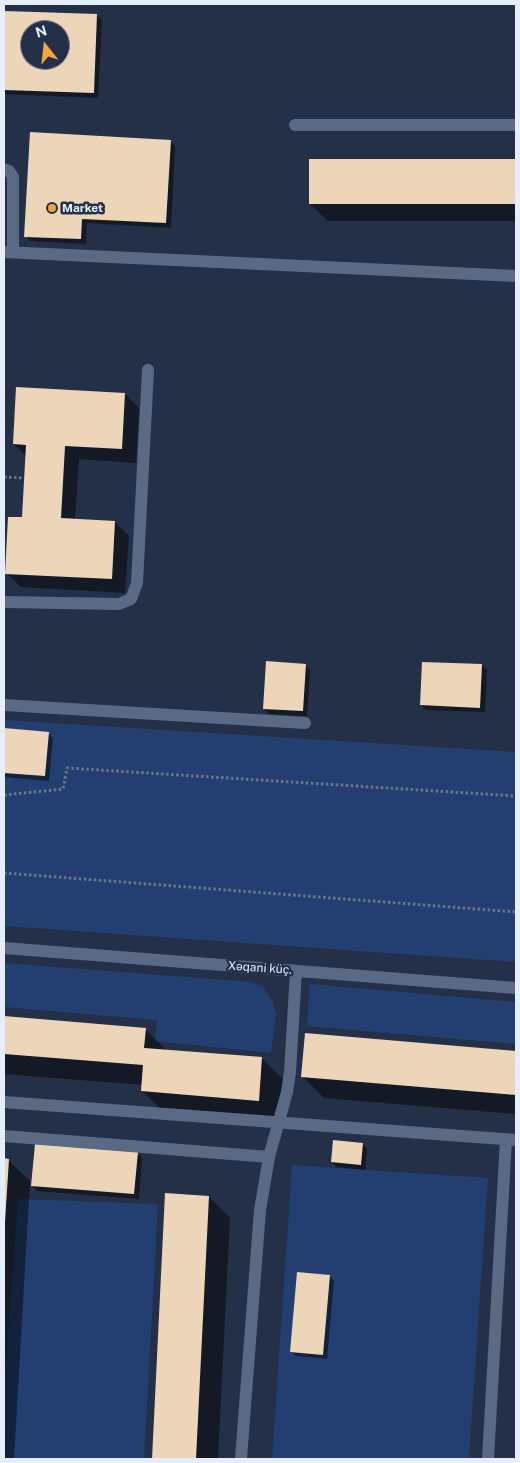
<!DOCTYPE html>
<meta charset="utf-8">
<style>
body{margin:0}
#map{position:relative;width:520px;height:1463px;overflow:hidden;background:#243047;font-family:"Public Sans",sans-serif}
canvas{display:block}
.frame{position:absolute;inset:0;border:5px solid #e5eefd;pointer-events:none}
.north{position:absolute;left:20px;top:20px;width:50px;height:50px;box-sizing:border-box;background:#243047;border:1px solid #717c90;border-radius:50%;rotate:344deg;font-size:14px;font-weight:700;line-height:20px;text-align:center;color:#e5eefd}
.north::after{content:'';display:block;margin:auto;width:18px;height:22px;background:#f1a640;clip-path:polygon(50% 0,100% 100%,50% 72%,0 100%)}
</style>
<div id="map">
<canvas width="520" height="1463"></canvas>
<div class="frame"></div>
<div class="north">N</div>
</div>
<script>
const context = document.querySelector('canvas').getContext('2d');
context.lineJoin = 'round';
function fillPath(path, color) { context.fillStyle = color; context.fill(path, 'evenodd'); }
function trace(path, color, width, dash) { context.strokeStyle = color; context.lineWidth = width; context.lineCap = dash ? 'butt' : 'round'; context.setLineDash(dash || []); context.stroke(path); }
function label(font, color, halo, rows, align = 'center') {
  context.font = font + ' "Public Sans",sans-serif'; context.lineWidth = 5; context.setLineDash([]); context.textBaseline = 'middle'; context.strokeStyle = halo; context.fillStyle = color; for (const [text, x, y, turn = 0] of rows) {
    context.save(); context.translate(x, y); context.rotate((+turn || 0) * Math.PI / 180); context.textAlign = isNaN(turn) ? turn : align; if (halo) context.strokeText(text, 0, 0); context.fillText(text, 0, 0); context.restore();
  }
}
fillPath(new Path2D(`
 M 4,720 L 516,752 L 516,962 L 4,926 Z
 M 4,963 L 252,982 L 263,987 L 273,1002 L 276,1014 L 271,1053 L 155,1041 L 157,1020 L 4,1007 Z
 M 310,984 L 516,1002 L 516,1044 L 307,1026 Z
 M 292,1165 L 488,1178 L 469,1459 L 272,1459 Z
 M 18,1199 L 158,1204 L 144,1459 L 4,1459 L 4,1387 Z`), '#233f71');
fillPath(new Path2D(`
 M 4,12 L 97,16 L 102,20 L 98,98 L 4,94 ZM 30,30 L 60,30 L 60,60 L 30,60 Z
 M 170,141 L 175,146 L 171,228 L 87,223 L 86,244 L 30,241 L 25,236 Z
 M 310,160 L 516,160 L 516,221 L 328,221 L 310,204 Z
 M 125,394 L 139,408 L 136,463 L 79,459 L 75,520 L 115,522 L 129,536 L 125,593 L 21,587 L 6,573 L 23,519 L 26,456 L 14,444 Z
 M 305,665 L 310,670 L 307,716 L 269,714 L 264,709 Z
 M 482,665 L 487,670 L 485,712 L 426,710 L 421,705 Z
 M 4,729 L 48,733 L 53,738 L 49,781 L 4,777 Z
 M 4,1017 L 145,1029 L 167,1051 L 262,1059 L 284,1080 L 280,1122 L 164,1112 L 142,1091 L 143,1085 L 4,1074 Z
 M 306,1035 L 516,1052 L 516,1114 L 324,1098 L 302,1076 Z
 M 363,1144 L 367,1149 L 365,1170 L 337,1167 L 332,1162 Z
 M 137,1153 L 142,1158 L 139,1199 L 37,1191 L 33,1186 Z
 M 4,1160 L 8,1160 L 30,1181 L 14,1459 L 4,1459 Z
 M 167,1195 L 209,1197 L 230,1218 L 218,1459 L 153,1459 Z
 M 330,1276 L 334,1281 L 327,1359 L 296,1356 L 291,1351 Z`), '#0007');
fillPath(new Path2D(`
 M 4,11 L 97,14 L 94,93 L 4,90 ZM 30,30 L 60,30 L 60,60 L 30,60 Z
 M 30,132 L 171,140 L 166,223 L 82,219 L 81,239 L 24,237 Z
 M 309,159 L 516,159 L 516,204 L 309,204 Z
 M 16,387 L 125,393 L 122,449 L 65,446 L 61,518 L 115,521 L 112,579 L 5,574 L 8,517 L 22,517 L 26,445 L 13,444 Z
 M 266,661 L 306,664 L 303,711 L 263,709 Z
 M 422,662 L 482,664 L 480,708 L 420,705 Z
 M 4,728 L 49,732 L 45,776 L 4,773 Z
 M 4,1016 L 146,1028 L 144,1048 L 262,1057 L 259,1101 L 141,1091 L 143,1065 L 4,1054 Z
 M 305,1033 L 516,1051 L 516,1095 L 301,1077 Z
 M 333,1140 L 363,1143 L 361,1165 L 331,1162 Z
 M 35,1144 L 138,1152 L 134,1194 L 31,1186 Z
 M 4,1158 L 9,1159 L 5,1222 L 4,1222 Z
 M 165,1193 L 209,1196 L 196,1459 L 152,1459 Z
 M 297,1272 L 330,1275 L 323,1355 L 290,1352 Z`), '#edd5ba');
trace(new Path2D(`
 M 4,477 L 24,478
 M 4,795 L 63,789 L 67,768 L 516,796
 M 4,873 L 516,912`), '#6b768a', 3, [2.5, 2.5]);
trace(new Path2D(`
 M 295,125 L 516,125
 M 4,169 L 9,171 L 13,177 L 13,252
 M 4,252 L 516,276
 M 4,602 L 119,604 L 131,599 L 137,583 L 148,370
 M 4,705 L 305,723
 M 4,948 L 516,988
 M 4,1102 L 516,1140
 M 4,1136 L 269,1157
 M 241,1459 L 260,1210 L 269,1157 L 287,1092 L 290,1072 L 296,971
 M 488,1459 L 506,1139`), '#5a6a85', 12);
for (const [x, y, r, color] of [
 [52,208,5,"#f1a640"]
]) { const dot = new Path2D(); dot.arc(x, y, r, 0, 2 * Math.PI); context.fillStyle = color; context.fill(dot); trace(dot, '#243047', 2); }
label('bold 12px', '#e5eefd', '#243047', [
 ["Market",62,208]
], 'left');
label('12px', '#e5eefd', '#243047', [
 ["Xəqani küç.",260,968,4]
]);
</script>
